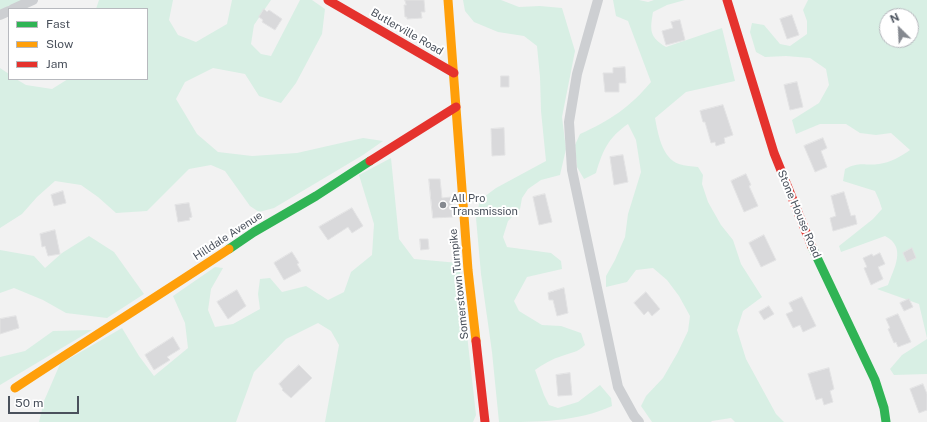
<!DOCTYPE html>
<style>
body{margin:0}
#map{position:relative;width:927px;height:422px;overflow:hidden;background:#f2f2f2;font-family:"Public Sans",sans-serif}
canvas{display:block}
.legend{position:absolute;left:8px;top:8px;width:140px;height:72px;box-sizing:border-box;background:#fff;border:1px solid #b7b9be;margin:0;padding:5px 7px;list-style:none;font-size:12px;color:#4a515c}
.legend li{display:flex;align-items:center;gap:8px;height:20px}
.legend b{width:20px;border:1px solid #b7b9be}
.north{position:absolute;left:879px;top:8px;width:40px;height:40px;box-sizing:border-box;background:#fff;border:1px solid #b7b9be;border-radius:50%;rotate:336deg;font-size:11px;font-weight:700;line-height:16px;text-align:center;color:#4a515c}
.north::after{content:'';display:block;margin:auto;width:14px;height:18px;background:#858990;clip-path:polygon(50% 0,100% 100%,50% 72%,0 100%)}
.scale{position:absolute;left:8px;top:396px;width:71px;height:18px;box-sizing:border-box;border:2px solid #4a515c;border-top:0;padding-left:5px;font-size:12px;line-height:14px;white-space:nowrap;color:#4a515c;-webkit-text-stroke:3px #fff;paint-order:stroke}
</style>
<div id="map">
<canvas width="927" height="422"></canvas>
<ul class="legend">
<li><b style="height:5px;background:#30b455"></b>Fast</li>
<li><b style="height:5px;background:#ff9f0a"></b>Slow</li>
<li><b style="height:5px;background:#e5322d"></b>Jam</li>
</ul>
<div class="north">N</div>
<div class="scale">50 m</div>
</div>
<script>
const context = document.querySelector('canvas').getContext('2d');
context.lineJoin = 'round';
function fillPath(path, color) { context.fillStyle = color; context.fill(path, 'evenodd'); }
function trace(path, color, width, dash) { context.strokeStyle = color; context.lineWidth = width; context.lineCap = dash ? 'butt' : 'round'; context.setLineDash(dash || []); context.stroke(path); }
function label(font, color, halo, rows, align = 'center') {
  context.font = font + ' "Public Sans",sans-serif'; context.lineWidth = 4; context.setLineDash([]); context.textBaseline = 'middle'; context.strokeStyle = halo; context.fillStyle = color; for (const [text, x, y, turn = 0] of rows) {
    context.save(); context.translate(x, y); context.rotate((+turn || 0) * Math.PI / 180); context.textAlign = isNaN(turn) ? turn : align; if (halo) context.strokeText(text, 0, 0); context.fillText(text, 0, 0); context.restore();
  }
}
fillPath(new Path2D(`
 M 0,0 L 24,0 L 0,10 Z
 M 99,0 L 173,0 L 169,20 L 178,35 L 196,42 L 227,24 L 232,0 L 271,0 L 254,25 L 251,44 L 261,54 L 271,56 L 300,0 L 312,0 L 325,9 L 322,34 L 296,83 L 281,103 L 259,96 L 245,74 L 213,68 L 185,82 L 176,99 L 197,134 L 218,152 L 252,156 L 297,153 L 363,138 L 383,141 L 363,155 L 274,208 L 259,212 L 250,206 L 225,171 L 211,165 L 189,169 L 147,211 L 116,213 L 98,197 L 81,185 L 55,181 L 37,197 L 22,214 L 0,228 L 0,68 L 9,74 L 9,79 L 16,79 L 26,85 L 52,89 L 68,79 L 147,79 L 147,9 L 96,9 Z
 M 463,0 L 501,0 L 519,7 L 540,6 L 562,8 L 575,51 L 562,117 L 566,149 L 560,175 L 541,180 L 528,189 L 522,198 L 520,209 L 508,221 L 503,237 L 507,247 L 551,253 L 561,261 L 562,269 L 527,277 L 514,301 L 519,311 L 542,325 L 561,326 L 581,333 L 585,345 C 577,353 572,352 562,356 C 552,359 543,364 535,370 L 544,395 L 549,405 L 558,408 L 578,402 L 600,385 L 611,398 L 612,406 C 577,422 538,422 499,422 L 492,352 L 481,274 L 476,218 L 480,200 L 496,188 L 546,161 L 541,111 L 540,77 L 537,46 L 524,36 L 498,32 L 474,22 L 465,11 Z
 M 613,0 L 639,0 L 648,2 L 654,0 L 685,0 L 667,5 L 653,12 C 650,30 649,37 666,47 L 722,28 L 735,81 L 686,92 L 655,118 C 658,134 662,158 679,164 C 685,166 692,166 698,167 L 703,175 L 702,184 L 708,202 L 721,225 L 733,240 L 741,264 L 762,297 L 743,311 L 737,330 L 746,359 L 776,414 L 784,422 L 735,422 L 731,418 L 712,421 L 711,422 L 652,422 L 641,406 L 646,396 L 663,378 L 678,352 L 688,331 L 690,316 L 679,296 L 667,280 L 653,268 L 636,270 L 627,282 L 606,287 L 606,276 L 615,260 L 625,237 L 628,214 L 641,172 L 636,140 L 628,124 C 608,138 603,150 596,173 L 584,179 L 577,167 L 575,145 L 580,134 C 611,120 630,107 651,82 L 628,21 L 616,16 Z
 M 808,0 L 927,0 L 927,338 L 919,304 L 877,289 L 888,285 C 894,268 907,247 885,236 L 841,252 L 839,246 L 873,219 L 882,209 L 879,200 L 875,191 L 843,181 L 845,169 C 860,161 864,166 879,164 C 889,163 902,156 910,150 L 891,133 L 876,135 L 860,133 L 846,124 L 820,124 L 796,134 L 792,120 L 819,103 L 829,85 L 826,69 L 810,58 L 786,56 L 765,57 L 756,52 L 750,32 L 752,23 L 764,25 L 780,44 L 790,46 L 807,34 L 807,21 L 803,10 ZM 887,16 L 911,16 L 911,40 L 887,40 Z
 M 391,158 L 399,239 L 414,259 L 459,263 L 476,415 L 473,422 L 325,422 L 339,345 L 331,331 L 318,323 L 286,339 L 254,372 L 236,422 L 39,422 L 44,401 L 60,364 L 122,328 L 139,356 L 154,376 L 188,348 L 185,323 L 173,296 L 215,267 L 223,268 L 211,289 L 208,310 L 215,327 L 233,324 L 260,309 L 258,294 L 260,279 L 270,278 L 282,292 L 306,286 L 328,300 L 344,292 L 351,272 L 372,255 L 374,224 L 359,175 Z
 M 89,236 L 114,252 L 144,294 L 107,318 L 66,313 L 43,300 L 14,288 L 0,293 L 0,250 L 34,256 L 45,268 L 62,253 Z
 M 92,330 L 0,385 L 0,357 L 25,351 L 53,331 Z
 M 927,339 L 927,374 L 894,375 L 890,369 L 902,355 Z`), '#d8efe4');
const building = new Path2D(`
 M 405,0 L 424,0 L 425,12 L 421,12 L 422,18 L 407,19 L 407,17 L 405,17 L 404,5 L 406,5 Z
 M 264,9 L 267,12 L 269,10 L 282,19 L 275,30 L 262,22 L 263,20 L 259,17 Z
 M 792,15 L 799,35 L 787,39 L 780,19 Z
 M 680,20 L 685,40 L 666,45 L 662,31 L 673,28 L 671,22 Z
 M 625,67 L 626,83 L 619,83 L 619,92 L 605,92 L 603,73 L 613,73 L 613,68 Z
 M 501,76 L 509,76 L 509,87 L 501,87 Z
 M 797,82 L 803,107 L 790,110 L 784,85 Z
 M 723,105 L 733,135 L 724,138 L 725,143 L 716,146 L 715,142 L 711,143 L 705,122 L 703,122 L 700,111 Z
 M 504,128 L 505,155 L 492,156 L 491,129 Z
 M 823,138 L 827,148 L 821,151 L 827,167 L 815,172 L 804,146 Z
 M 623,155 L 628,182 L 614,185 L 610,157 Z
 M 746,174 L 751,185 L 749,186 L 758,206 L 744,212 L 731,181 Z
 M 429,179 L 440,179 L 442,198 L 451,197 L 453,217 L 433,218 Z
 M 63,191 L 66,203 L 54,206 L 51,195 Z
 M 844,192 L 851,216 L 855,215 L 857,224 L 833,231 L 830,218 L 836,216 L 831,196 Z
 M 545,194 L 552,222 L 539,225 L 533,197 Z
 M 189,203 L 192,217 L 189,218 L 190,220 L 178,222 L 175,205 Z
 M 352,208 L 363,226 L 352,233 L 348,227 L 328,240 L 319,227 Z
 M 55,230 L 60,254 L 48,256 L 45,246 L 42,247 L 40,234 Z
 M 764,235 L 776,260 L 761,267 L 749,243 Z
 M 420,239 L 428,239 L 429,249 L 421,250 Z
 M 912,248 L 916,258 L 907,262 L 903,253 Z
 M 292,252 L 299,263 L 297,264 L 301,271 L 284,280 L 274,263 Z
 M 880,253 L 885,264 L 878,267 L 883,279 L 871,285 L 864,268 L 867,267 L 863,258 L 872,254 L 873,256 Z
 M 564,288 L 568,313 L 557,316 L 553,300 L 549,300 L 548,293 Z
 M 237,290 L 246,306 L 228,319 L 217,302 Z
 M 646,292 L 660,309 L 652,316 L 648,311 L 644,315 L 634,303 Z
 M 802,297 L 816,326 L 803,332 L 800,325 L 793,328 L 786,314 L 793,311 L 789,303 Z
 M 909,299 L 913,307 L 904,311 L 900,303 Z
 M 769,306 L 774,314 L 764,320 L 759,312 Z
 M 898,314 L 911,342 L 898,347 L 896,342 L 894,343 L 888,329 L 890,328 L 886,319 Z
 M 16,316 L 19,328 L 0,334 L 0,319 Z
 M 173,337 L 180,349 L 167,357 L 170,360 L 154,370 L 145,355 Z
 M 299,365 L 312,378 L 291,398 L 282,390 L 283,389 L 279,384 Z
 M 829,368 L 834,389 L 830,391 L 833,402 L 824,405 L 822,398 L 816,400 L 808,374 Z
 M 570,373 L 572,395 L 558,396 L 556,375 Z
 M 923,384 L 927,394 L 927,410 L 919,413 L 910,389 Z`);
fillPath(building, '#d9d9db');
trace(building, '#e3e3e4', 1);
trace(new Path2D(`
 M 598,0 L 577,74 L 569,122 L 572,170 L 618,387 L 634,416 L 639,422
 M 13,9 L 33,0
 M 0,15 L 9,11`), '#cdcfd2', 10);
trace(new Path2D(`
 M 812,247 L 875,380 L 884,408 L 886,422
 M 229,249 L 254,232 L 316,196 L 370,161`), '#30b455', 9);
trace(new Path2D(`
 M 448,0 L 468,270 L 476,341
 M 15,388 C 86,341 158,296 229,249`), '#ff9f0a', 9);
trace(new Path2D(`
 M 328,0 L 454,73
 M 727,0 L 774,153 L 812,247
 M 370,161 L 456,107
 M 476,341 L 485,422`), '#e5322d', 9);
for (const [x, y, r, color] of [
 [443,205,4,"#858990"]
]) { const dot = new Path2D(); dot.arc(x, y, r, 0, 2 * Math.PI); context.fillStyle = color; context.fill(dot); trace(dot, '#fff', 1.5); }
label('11px', '#4a515c', '#fff', [
 ["Butlerville Road",407,32,30],
 ["Stone House Road",799,214,67],
 ["Hilldale Avenue",228,236,-33],
 ["Somerstown Turnpike",459,284,-96]
]);
label('11px', '#4a515c', '#fff', [
 ["All Pro",451,199],
 ["Transmission",451,212]
], 'left');
</script>
